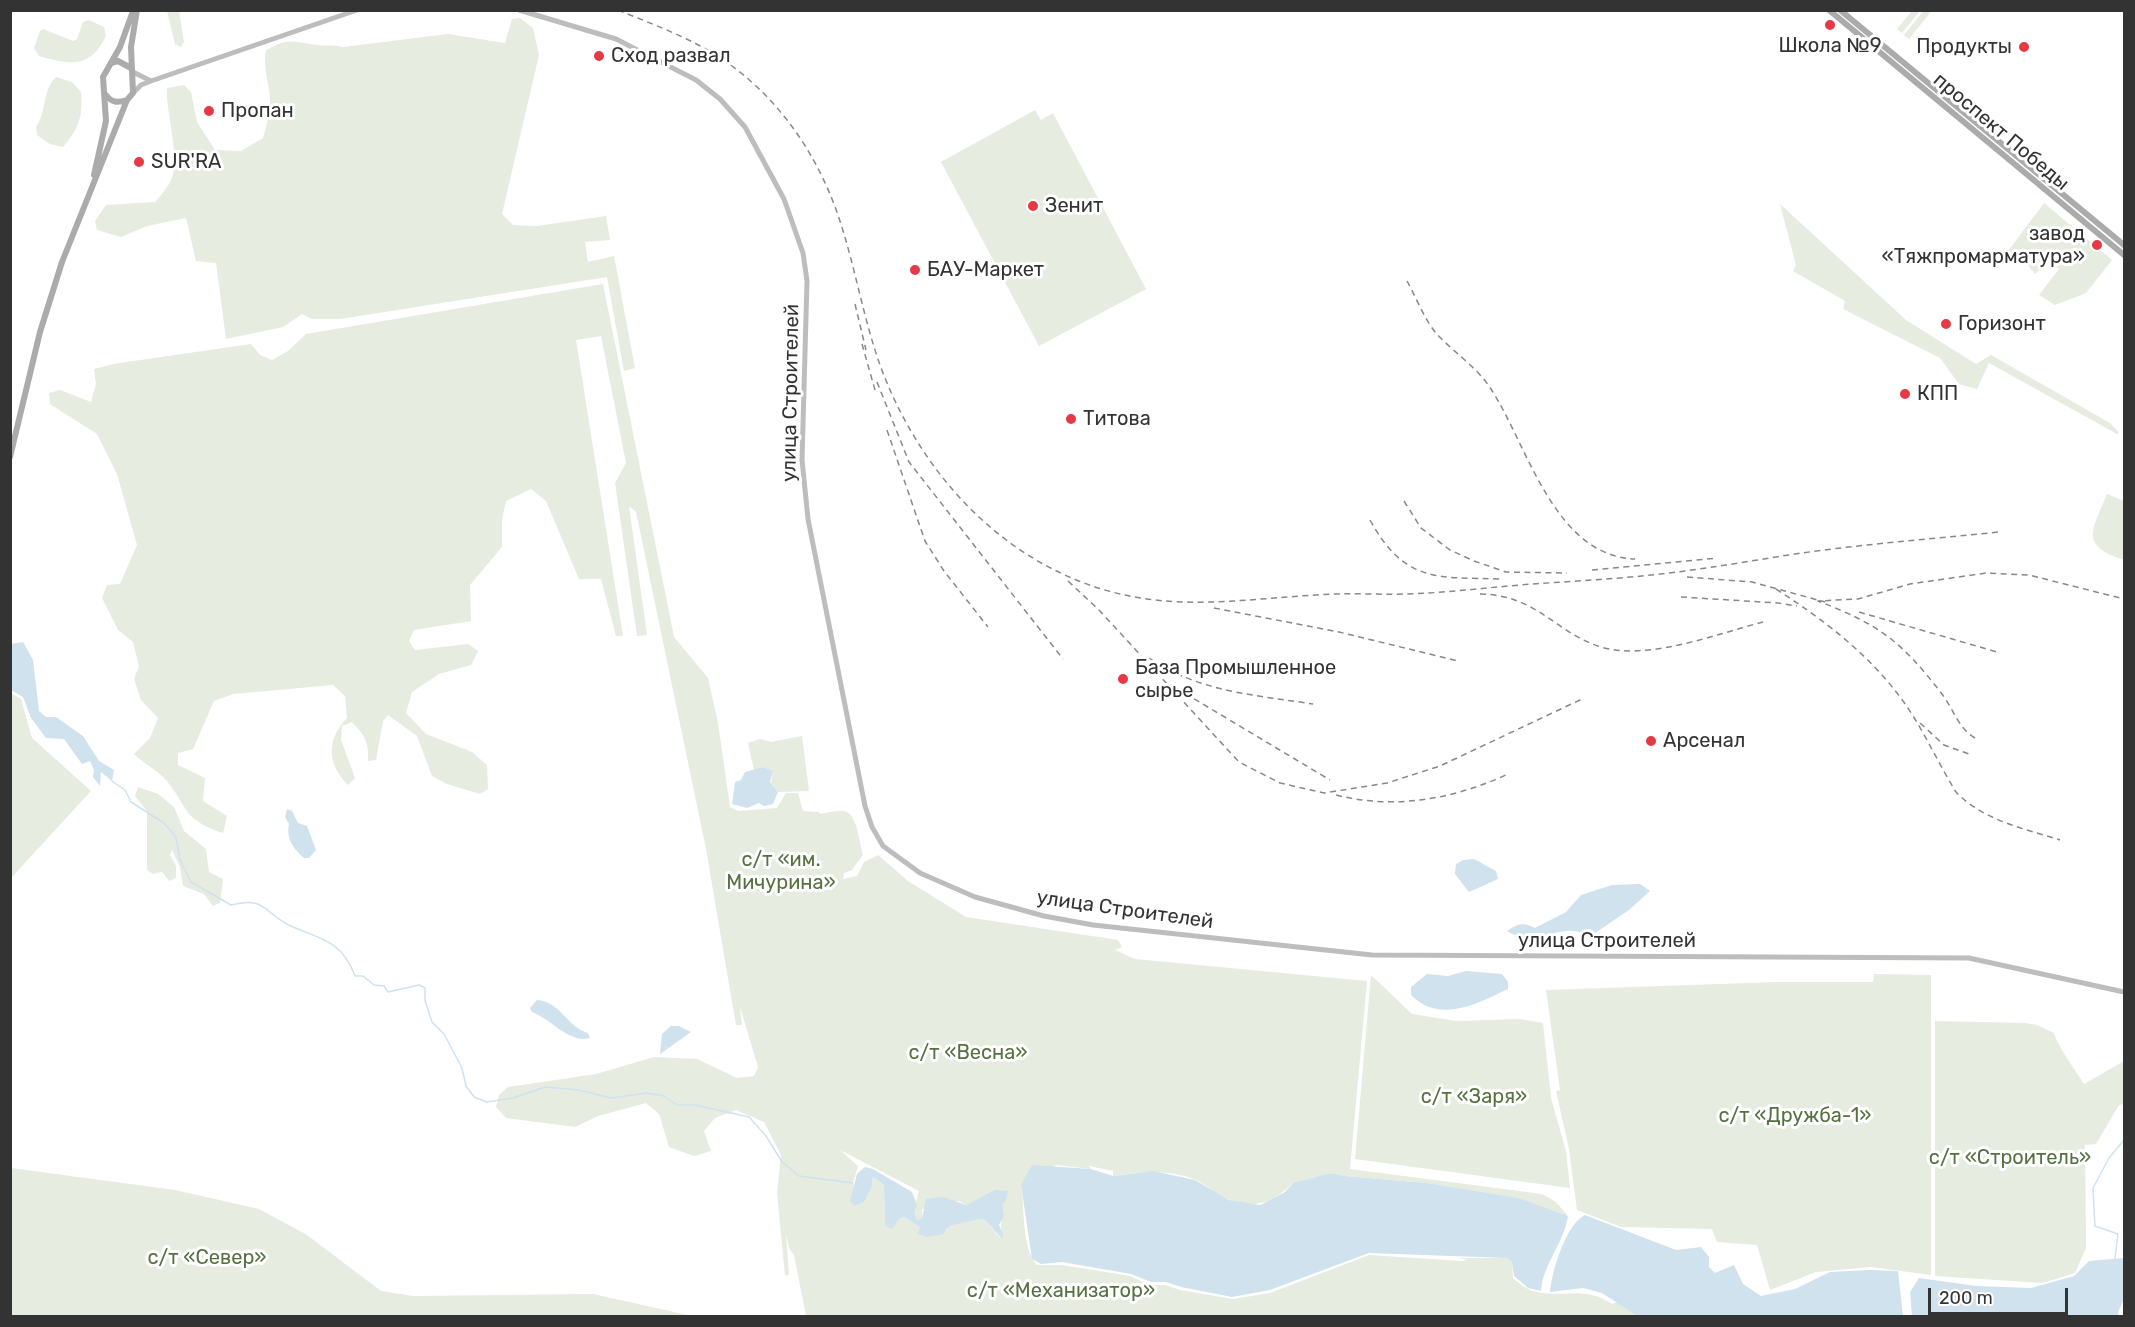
<!DOCTYPE html>
<meta charset="utf-8">
<style>
body{margin:0}
#map{position:relative;width:2135px;height:1327px;overflow:hidden;background:#fff;font-family:Rubik,sans-serif}
canvas{display:block}
.frame{position:absolute;inset:0;border:12px solid #333;pointer-events:none}
.scale{position:absolute;left:1928px;top:1288px;width:140px;height:27px;box-sizing:border-box;border:3px solid #333;border-top:0;padding-left:8px;font-size:18px;line-height:21px;white-space:nowrap;color:#333;-webkit-text-stroke:4px #fff;paint-order:stroke}
</style>
<div id="map">
<canvas width="2135" height="1327"></canvas>
<div class="frame"></div>
<div class="scale">200 m</div>
</div>
<script>
const context = document.querySelector('canvas').getContext('2d');
context.lineJoin = 'round';
function fillPath(path, color) { context.fillStyle = color; context.fill(path, 'evenodd'); }
function trace(path, color, width, dash) { context.strokeStyle = color; context.lineWidth = width; context.lineCap = dash ? 'butt' : 'round'; context.setLineDash(dash || []); context.stroke(path); }
function label(font, color, halo, rows, align = 'center') {
  context.font = font + ' Rubik,sans-serif'; context.lineWidth = 6; context.setLineDash([]); context.textBaseline = 'middle'; context.strokeStyle = halo; context.fillStyle = color; for (const [text, x, y, turn = 0] of rows) {
    context.save(); context.translate(x, y); context.rotate((+turn || 0) * Math.PI / 180); context.textAlign = isNaN(turn) ? turn : align; if (halo) context.strokeText(text, 0, 0); context.fillText(text, 0, 0); context.restore();
  }
}
fillPath(new Path2D(`
 M 1924,10 L 1930,13 L 1909,39 L 1904,35 Z
 M 167,11 L 179,11 L 184,42 L 181,47 L 175,44 Z
 M 1912,11 L 1920,11 L 1902,33 L 1897,29 Z
 M 520,18 L 533,28 L 539,55 L 502,214 L 513,225 L 537,226 L 606,216 L 610,240 L 585,242 L 588,262 L 614,256 L 635,368 L 624,371 L 607,277 L 340,319 L 312,319 L 302,314 L 283,327 L 226,339 L 216,263 L 196,261 L 186,218 L 147,226 L 121,237 L 97,230 L 95,221 L 106,205 L 155,202 C 161,195 169,186 172,178 C 180,158 166,113 167,88 L 184,85 L 191,92 L 197,122 L 215,150 L 241,151 L 263,138 C 266,127 270,115 270,104 C 271,84 262,71 266,50 C 285,40 289,40 310,44 C 321,47 332,44 343,47 L 448,34 L 505,43 L 512,19 Z
 M 89,20 L 104,27 L 106,36 C 90,69 70,65 39,56 L 34,48 L 40,31 L 43,29 L 73,41 L 77,39 L 83,22 Z
 M 56,77 L 72,82 L 81,92 C 83,117 79,128 63,147 L 50,144 L 37,135 L 36,127 C 47,112 42,90 56,77 Z
 M 1035,110 L 1041,120 L 1053,113 L 1146,289 L 1039,346 L 941,162 Z
 M 2044,203 L 2112,260 L 2086,293 L 2055,305 L 2039,295 L 2059,269 L 2049,262 L 2035,274 L 2018,253 L 2012,259 L 2005,255 Z
 M 1780,204 L 1906,320 L 1976,364 L 1991,355 L 2110,423 L 2119,432 L 2117,434 L 1989,363 L 1977,389 L 1959,384 L 1940,358 L 1843,309 L 1845,301 L 1793,271 L 1796,265 Z
 M 603,284 L 674,637 L 708,678 L 718,723 L 730,807 L 738,811 L 777,808 L 786,793 L 798,793 L 803,811 L 819,812 L 820,814 C 827,813 837,810 844,811 C 858,814 859,844 863,855 L 852,870 L 844,873 L 843,879 L 857,876 L 864,862 L 878,855 L 908,881 L 966,917 L 1118,940 L 1122,947 L 1115,950 L 1135,959 L 1367,981 L 1350,1169 L 1542,1194 L 1556,1202 L 1568,1216 L 1518,1198 L 1427,1183 L 1344,1176 C 1324,1169 1313,1181 1294,1182 C 1275,1201 1255,1211 1228,1199 C 1217,1195 1207,1185 1196,1180 C 1168,1169 1141,1172 1113,1176 L 1113,1171 L 1089,1166 L 1091,1169 L 1056,1165 L 1021,1185 C 1025,1208 1021,1247 1037,1265 L 1062,1265 L 1130,1276 L 1150,1285 L 1165,1285 L 1180,1290 L 1233,1299 L 1270,1293 L 1369,1255 L 1462,1261 L 1467,1260 L 1460,1258 L 1507,1258 L 1512,1263 L 1513,1278 C 1519,1283 1526,1289 1533,1291 C 1563,1299 1584,1285 1612,1304 L 1617,1302 L 1637,1316 L 806,1316 L 794,1255 L 789,1248 L 786,1234 L 789,1275 L 785,1275 L 777,1193 L 781,1155 L 764,1122 L 736,1110 L 715,1118 L 704,1131 L 711,1151 L 694,1156 L 669,1147 L 659,1114 L 646,1103 L 598,1116 L 575,1127 L 506,1118 L 496,1107 L 499,1095 L 508,1087 L 596,1074 L 654,1057 L 697,1059 L 737,1078 L 754,1076 L 758,1067 L 740,1007 L 742,1025 L 736,1025 L 706,849 L 636,512 L 629,506 L 647,635 L 637,636 L 615,483 L 626,463 L 601,336 L 576,340 L 623,636 L 616,636 L 601,579 L 579,579 L 546,501 L 531,489 L 506,501 L 502,519 L 502,547 L 470,585 L 471,621 L 414,630 L 409,641 L 415,650 L 468,644 L 478,651 L 471,665 L 439,674 L 412,692 L 406,713 L 426,734 L 472,752 L 487,765 L 488,789 L 480,794 L 447,784 L 432,776 L 417,736 L 388,715 L 383,721 L 376,760 L 368,761 C 369,743 365,735 352,722 L 342,726 L 341,740 L 355,778 L 348,785 C 327,764 326,740 347,718 L 345,696 L 333,685 L 233,694 L 214,701 L 193,749 L 178,753 L 178,765 L 205,778 L 203,801 L 227,816 L 223,833 C 182,819 190,810 167,781 C 160,772 143,763 134,754 L 150,738 L 158,718 L 141,700 L 134,679 L 139,666 L 133,642 L 118,630 L 102,598 L 107,585 L 120,584 L 137,545 L 117,474 L 97,434 L 50,404 L 49,393 L 60,390 L 91,402 L 96,384 L 94,369 L 113,364 L 251,344 L 260,355 L 272,360 L 288,351 L 306,334 ZM 840,1150 L 919,1191 L 913,1213 L 917,1220 L 922,1218 L 922,1209 L 959,1201 L 966,1205 L 986,1195 L 1007,1191 L 1006,1201 L 1001,1204 C 1003,1217 1000,1226 1001,1239 L 985,1220 L 980,1219 L 948,1226 L 947,1230 L 928,1237 L 920,1227 L 904,1217 L 900,1218 L 892,1228 L 885,1226 L 884,1185 L 873,1177 L 872,1187 L 865,1201 L 859,1202 L 853,1183 L 858,1166 Z
 M 2107,494 L 2124,501 L 2124,560 C 2079,545 2092,531 2107,494 Z
 M 11,693 L 21,699 L 32,738 L 91,791 L 11,878 Z
 M 802,736 L 809,791 L 778,792 L 771,783 L 773,771 L 763,767 L 754,770 L 748,743 L 760,739 L 771,742 Z
 M 138,787 L 158,794 L 174,807 L 184,831 L 206,849 L 209,872 L 223,879 L 220,903 L 213,906 L 204,894 L 183,886 L 180,867 L 172,850 L 170,855 L 176,866 L 176,878 L 169,881 L 162,872 L 153,874 L 147,870 L 147,811 L 135,796 Z
 M 1874,974 L 1931,975 L 1931,1275 L 1871,1267 L 1816,1272 L 1770,1290 L 1757,1245 L 1717,1242 L 1712,1229 L 1621,1227 L 1577,1210 L 1569,1149 L 1556,1091 L 1560,1090 L 1546,990 L 1777,982 L 1873,982 Z
 M 1371,975 L 1412,1014 L 1456,1021 L 1520,1019 L 1543,1023 L 1551,1098 L 1566,1151 L 1570,1188 L 1355,1159 Z
 M 1935,1021 L 2025,1023 L 2037,1025 L 2054,1033 C 2056,1043 2077,1073 2084,1084 L 2124,1061 L 2124,1104 L 2119,1105 L 2096,1144 L 2085,1145 L 2086,1248 L 2075,1273 L 2043,1283 L 1935,1276 Z
 M 11,1168 L 175,1190 L 259,1209 L 307,1235 L 381,1291 L 413,1296 L 593,1294 L 692,1316 L 11,1316 Z`), '#e6ecdf');
fillPath(new Path2D(`
 M 23,642 L 33,660 L 39,711 L 46,717 L 56,717 L 83,736 L 99,761 L 114,770 L 112,781 L 101,772 L 100,786 L 93,777 L 94,770 L 90,761 L 82,764 L 64,739 L 46,738 L 31,718 L 23,697 L 11,690 L 11,644 Z
 M 763,767 L 773,771 L 770,782 L 778,792 L 773,804 L 764,806 L 759,803 L 747,808 L 732,804 L 735,782 L 741,780 L 745,772 Z
 M 287,809 L 292,811 L 298,823 L 307,826 L 316,850 L 309,858 L 304,858 C 293,848 286,839 289,824 L 285,817 Z
 M 1474,859 L 1496,871 L 1498,879 L 1469,892 L 1455,874 L 1456,864 L 1463,860 Z
 M 1640,884 L 1650,891 L 1629,910 L 1592,935 C 1584,933 1575,930 1567,931 C 1540,933 1534,947 1507,931 C 1518,923 1524,922 1535,928 L 1566,912 L 1581,895 L 1612,885 Z
 M 1466,971 L 1502,974 L 1508,982 L 1508,989 C 1476,1004 1440,1024 1411,995 L 1411,987 L 1427,974 L 1448,976 Z
 M 537,1000 C 560,1001 567,1027 588,1033 L 590,1038 C 569,1044 550,1018 532,1012 L 530,1008 Z
 M 671,1026 L 679,1026 L 691,1032 L 660,1054 L 662,1034 Z
 M 1032,1165 L 1091,1169 L 1113,1176 L 1153,1171 L 1195,1180 L 1229,1200 L 1260,1205 L 1285,1192 L 1294,1182 C 1313,1181 1324,1169 1344,1176 L 1427,1183 L 1519,1198 L 1568,1216 C 1564,1243 1543,1264 1541,1291 L 1528,1288 L 1514,1276 L 1512,1263 L 1507,1258 L 1369,1253 L 1270,1290 L 1232,1297 L 1181,1287 L 1166,1282 L 1151,1282 L 1131,1274 L 1062,1262 L 1041,1264 L 1032,1259 L 1021,1185 Z
 M 865,1167 L 873,1169 L 912,1192 L 917,1205 L 914,1213 L 917,1220 L 922,1218 L 926,1199 L 943,1197 L 966,1205 L 995,1190 L 1008,1191 L 1006,1201 L 1002,1204 L 1004,1216 L 999,1225 L 1003,1234 L 1002,1239 L 985,1220 L 980,1219 L 949,1226 L 943,1234 L 928,1237 L 918,1234 L 920,1227 L 904,1217 L 900,1218 L 892,1229 L 885,1226 L 884,1185 L 873,1177 L 872,1187 L 865,1201 L 854,1206 L 850,1201 L 857,1174 Z
 M 1585,1215 L 1676,1250 L 1701,1247 L 1709,1257 L 1709,1267 L 1715,1273 L 1734,1265 L 1743,1284 L 1761,1296 L 1795,1289 L 1830,1272 L 1870,1270 L 1898,1271 L 1903,1316 L 1637,1316 L 1602,1293 L 1583,1288 L 1550,1292 C 1552,1272 1565,1225 1585,1215 Z
 M 2124,1258 L 2124,1299 L 2118,1312 L 2119,1316 L 1912,1316 L 1910,1292 L 1919,1278 L 1976,1286 L 2031,1288 L 2074,1276 L 2089,1261 Z`), '#cfe2ee');
trace(new Path2D(`
 M 112,781 L 125,790 L 131,802 L 164,823 L 176,837 L 180,860 L 191,882 L 231,905 C 267,895 265,916 293,927 C 322,939 343,942 355,976 L 363,976 L 374,985 L 384,986 L 388,992 L 419,985 L 425,988 L 425,1000 L 432,1022 L 444,1034 L 462,1068 L 466,1086 L 474,1097 L 487,1102 L 513,1098 L 545,1087 L 579,1090 L 611,1098 L 647,1093 L 664,1096 L 677,1105 L 695,1105 L 749,1117 L 766,1136 L 782,1162 L 799,1176 L 853,1183
 M 2115,1258 L 2118,1234 L 2095,1226 L 2093,1188 L 2109,1158 L 2124,1140`), '#cfe2ee', 1.5);
trace(new Path2D(`
 M 519,10 L 616,39 L 696,80 L 720,99 L 745,127 L 784,199 L 803,253 L 807,281 L 802,460 L 808,519 L 865,806 L 872,827 L 883,846 L 920,873 L 975,897 L 1044,916 L 1093,925 L 1372,955 L 1969,958 L 2124,992
 M 133,72 L 151,81
 M 133,93 L 141,85 L 151,81 L 357,10`), '#bdbdbd', 5);
trace(new Path2D(`
 M 1829,10 L 2124,255
 M 1840,10 L 2124,245
 M 111,63 L 118,61 L 131,68
 M 105,94 C 112,103 117,103 127,100
 M 94,175 L 106,121 L 103,77 L 120,47 L 133,11
 M 10,457 L 40,332 L 62,262 L 127,100 L 133,93 L 131,47 L 137,10`), '#ababab', 6);
trace(new Path2D(`
 M 618,10 C 647,22 677,33 704,48 C 770,85 815,147 839,218 C 855,266 863,317 880,365 C 915,461 986,546 1084,583 C 1171,616 1248,597 1337,594 C 1359,593 1382,595 1405,594 C 1448,593 1490,587 1533,584 C 1575,581 1618,579 1660,574 C 1705,569 1750,561 1795,554 C 1863,544 1931,539 1999,532
 M 1407,281 C 1416,297 1424,319 1436,333 C 1453,352 1477,367 1491,389 C 1528,446 1554,556 1635,559
 M 855,304 L 866,350
 M 862,344 L 875,390
 M 877,382 L 909,462 L 1063,659
 M 887,430 L 925,541 L 944,571 L 988,627
 M 1404,501 L 1421,528 L 1450,550 L 1474,561 L 1506,572 L 1567,573
 M 1370,520 C 1405,584 1438,577 1502,579
 M 1592,570 L 1717,558
 M 1687,577 L 1752,582 L 1825,602
 M 1068,581 L 1099,610 L 1239,762 L 1280,783 L 1324,793 L 1387,783 L 1440,766 L 1582,699
 M 1776,589 C 1824,620 1869,654 1903,701 C 1922,727 1938,763 1956,792 C 1984,821 2023,828 2060,840
 M 1480,594 C 1538,595 1555,633 1601,647 C 1648,661 1716,634 1763,622
 M 1681,597 L 1778,603 L 1797,606
 M 1214,608 L 1339,632 L 1458,661
 M 1859,612 L 1997,652
 M 1149,658 C 1199,692 1255,695 1313,704
 M 1176,688 L 1330,780
 M 1920,723 L 1944,745 L 1969,754
 M 1975,738 C 1958,728 1954,710 1942,694 C 1901,641 1880,625 1818,601 L 1858,599 L 1910,584 L 1986,573 L 2029,575 L 2124,599
 M 1336,795 C 1395,810 1454,799 1508,774`), '#888', 1.5, [6, 4.5]);
for (const [x, y, r, color] of [
 [1830,25,6,"#e63946"],
 [2024,47,6,"#e63946"],
 [599,56,6,"#e63946"],
 [209,111,6,"#e63946"],
 [139,162,6,"#e63946"],
 [1033,206,6,"#e63946"],
 [2097,245,6,"#e63946"],
 [915,270,6,"#e63946"],
 [1946,324,6,"#e63946"],
 [1905,394,6,"#e63946"],
 [1071,419,6,"#e63946"],
 [1123,679,6,"#e63946"],
 [1651,741,6,"#e63946"]
]) { const dot = new Path2D(); dot.arc(x, y, r, 0, 2 * Math.PI); context.fillStyle = color; context.fill(dot); trace(dot, '#fff', 2); }
label('20px', '#333', '#fff', [
 ["Школа №9",1830,46,"center"],
 ["Продукты",2012,47,"right"],
 ["Сход развал",611,56],
 ["Пропан",221,111],
 ["SUR'RA",151,162],
 ["Зенит",1045,206],
 ["завод",2085,234,"right"],
 ["«Тяжпромарматура»",2085,257,"right"],
 ["БАУ-Маркет",927,270],
 ["Горизонт",1958,324],
 ["КПП",1917,394],
 ["Титова",1083,419],
 ["База Промышленное",1135,668],
 ["сырье",1135,691],
 ["Арсенал",1663,741]
], 'left');
label('20px', '#333', '#fff', [
 ["проспект Победы",2001,132,40],
 ["улица Строителей",791,393,-89],
 ["улица Строителей",1125,910,8],
 ["улица Строителей",1607,941]
]);
label('20px', '#56703f', '#fff', [
 ["с/т «им.",781,860],
 ["Мичурина»",781,883],
 ["с/т «Весна»",968,1053],
 ["с/т «Заря»",1474,1097],
 ["с/т «Дружба-1»",1795,1116],
 ["с/т «Строитель»",2010,1158],
 ["с/т «Север»",207,1258],
 ["с/т «Механизатор»",1061,1291]
]);
</script>
